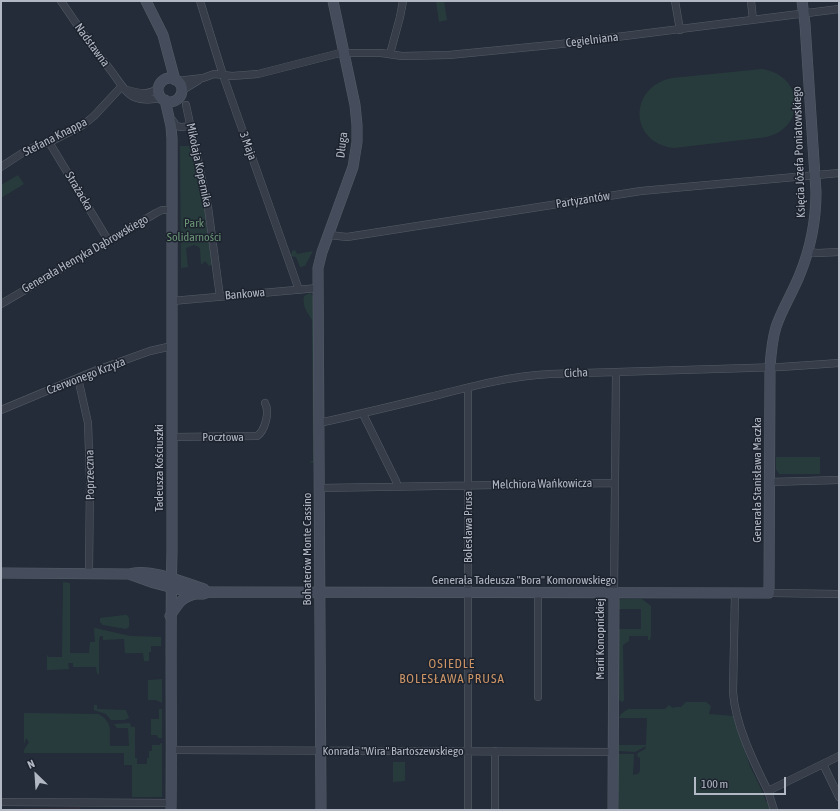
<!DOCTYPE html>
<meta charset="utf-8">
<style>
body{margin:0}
#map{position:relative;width:840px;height:811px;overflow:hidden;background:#232c38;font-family:"Asap Condensed",sans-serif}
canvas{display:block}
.frame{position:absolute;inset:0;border:2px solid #b2b9c5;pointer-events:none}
.north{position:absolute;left:16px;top:755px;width:40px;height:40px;-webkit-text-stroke:3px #1c232e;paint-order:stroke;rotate:335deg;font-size:11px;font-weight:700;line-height:16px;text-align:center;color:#b2b9c5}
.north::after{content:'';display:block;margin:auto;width:14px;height:18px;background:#b2b9c5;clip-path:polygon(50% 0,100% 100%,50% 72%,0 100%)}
.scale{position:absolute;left:694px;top:777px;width:92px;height:18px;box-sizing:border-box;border:2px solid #b2b9c5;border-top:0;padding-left:5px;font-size:12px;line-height:14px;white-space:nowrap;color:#b2b9c5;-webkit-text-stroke:3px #1c232e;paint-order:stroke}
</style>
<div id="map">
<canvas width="840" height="811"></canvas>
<div class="frame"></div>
<div class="north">N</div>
<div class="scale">100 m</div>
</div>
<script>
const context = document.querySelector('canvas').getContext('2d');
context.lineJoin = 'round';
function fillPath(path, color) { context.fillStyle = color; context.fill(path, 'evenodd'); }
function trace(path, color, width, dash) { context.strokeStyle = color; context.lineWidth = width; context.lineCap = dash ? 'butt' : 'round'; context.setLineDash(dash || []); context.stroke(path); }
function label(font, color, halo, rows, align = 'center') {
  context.font = font + ' "Asap Condensed",sans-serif'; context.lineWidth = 3; context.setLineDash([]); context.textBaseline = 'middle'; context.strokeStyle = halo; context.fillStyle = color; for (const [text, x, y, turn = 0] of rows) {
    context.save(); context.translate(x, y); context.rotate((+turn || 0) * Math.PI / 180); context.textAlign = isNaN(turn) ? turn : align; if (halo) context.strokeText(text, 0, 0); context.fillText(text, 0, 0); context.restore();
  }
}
fillPath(new Path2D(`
 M 80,807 L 80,810 L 1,810 L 1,809 Z`), '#302e3b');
fillPath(new Path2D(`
 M 436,1 L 444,1 L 447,20 L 439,22 Z
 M 762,69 C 803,75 808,126 767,137 L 674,148 C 629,143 628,87 672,78 Z
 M 180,146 L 192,146 L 193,147 L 192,149 L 198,177 L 200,179 L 201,184 L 200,188 L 203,204 L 206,205 L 207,210 L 205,212 L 212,263 L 214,264 L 209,266 L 205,261 L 201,265 L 200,249 L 199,247 L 194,245 L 186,248 L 188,267 L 181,268 Z
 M 18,175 L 24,184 L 1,198 L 1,185 Z
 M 295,250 L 297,254 L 313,251 L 305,266 L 300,267 L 296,257 L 291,256 L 292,251 Z
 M 310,293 L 313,296 L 314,299 L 315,463 L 308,462 L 313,461 L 312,320 C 307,312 302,306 304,296 Z
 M 776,457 L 820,457 L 820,474 L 779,474 L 776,469 Z
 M 63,582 L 70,583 L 70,653 L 89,653 L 90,642 L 95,642 L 94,629 L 95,628 L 130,636 L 161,637 L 161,646 L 151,646 L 151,652 L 149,652 L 149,661 L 144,661 L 143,653 L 125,653 L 124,639 L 103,640 L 103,636 L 100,636 L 99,640 L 99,674 L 97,674 L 96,667 L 73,667 L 73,663 L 68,663 L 69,669 L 47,670 L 47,654 L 48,657 L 62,657 Z
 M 621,599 L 642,599 L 651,606 L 651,636 L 650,640 L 648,640 L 648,636 L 629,636 L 629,641 L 623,645 L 624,700 L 622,702 L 618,699 L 619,612 L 619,629 L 641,629 L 641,609 L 619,609 L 619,601 Z
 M 124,615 L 127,615 L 129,618 L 129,627 L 126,629 L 103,625 L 100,622 L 100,618 Z
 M 162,679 L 162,703 L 156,700 L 148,700 L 148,680 Z
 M 686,702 L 706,702 L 711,706 L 709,714 L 733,716 L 750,766 L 763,793 L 766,802 L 768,802 L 771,810 L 619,810 L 618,754 L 634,754 L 633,775 L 638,774 L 640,771 L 640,758 L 637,756 L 638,753 L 645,749 L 646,746 L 635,752 L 619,751 L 619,745 L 646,745 L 647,718 L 619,718 L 621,714 L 628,709 L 665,709 L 669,705 L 673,708 L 676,707 L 681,707 Z
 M 94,705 L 97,705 L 97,709 L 126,710 L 129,718 L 124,720 L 111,720 L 106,714 L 94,710 Z
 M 159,709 L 162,709 L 162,738 L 158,738 L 157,735 L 151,735 L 151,719 L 159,719 Z
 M 24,713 L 98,714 C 114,722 109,732 110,746 L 129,746 L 128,728 L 117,728 L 114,724 L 130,723 L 131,727 L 135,727 L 135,758 L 137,758 L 137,764 L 147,764 L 147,758 L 149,758 L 149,751 L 152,751 L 152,745 L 160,745 L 161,743 L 162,743 L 162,797 L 132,797 L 132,765 L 124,765 L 124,753 L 24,753 L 24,750 L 29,742 L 26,738 L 24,744 Z
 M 393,762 L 405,762 L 405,781 L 393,782 Z`), '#283b3c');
const street = new Path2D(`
 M 61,1 C 77,25 94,49 112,72 C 118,80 125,93 134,97 C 143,101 153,99 162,98
 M 200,1 L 223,75 L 299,290
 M 675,1 L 680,30
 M 751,1 L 753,20
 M 390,54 L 400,17 L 403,1
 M 177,81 L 203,78 L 214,74 L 232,76 L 258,74 L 340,53 L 381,53 L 402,56 L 449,55 L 561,44 L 839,9
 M 127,90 C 138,93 149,96 158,88
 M 181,91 L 199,80
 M 186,105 L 208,207 L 220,297
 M 173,121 C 177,129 182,127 190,126
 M 49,142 L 108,240
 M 1,167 L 27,150 L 52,141 L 83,125 L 94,116 L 122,86
 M 329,235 L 347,237 L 641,191 L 839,173
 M 808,252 L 818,253 L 839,252
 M 172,301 L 318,288
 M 1,304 L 156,213 L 162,210 L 171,210
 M 78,378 L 88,423 L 90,481 L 89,573
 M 468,388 L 468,810
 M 1,410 L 97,370 L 150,351 L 172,346
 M 363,414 L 396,481 L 398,487
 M 319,423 C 356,415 393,406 430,397 C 469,387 509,376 550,374 L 781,367 L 839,363
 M 172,437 L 257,436 C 265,431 270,412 265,403
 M 770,482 L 839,480
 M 320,488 L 614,483
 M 614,593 L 616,372
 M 735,593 L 733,692 C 735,724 754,763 768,791
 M 769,593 L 839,594
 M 538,697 L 538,593
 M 172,750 L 614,752
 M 823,764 L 839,797
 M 1,802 L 171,803
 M 495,810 L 495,751
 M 774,810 L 768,791 L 839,756`);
const secondary = new Path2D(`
 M 146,1 L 163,35 L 175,80
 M158 90a12 12 0 1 1 24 0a12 12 0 1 1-24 0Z
 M 165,100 L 171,126 L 172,139 L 172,551 C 170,637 172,724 171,810
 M 1,573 L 129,574 C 151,568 183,582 204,589
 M 129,574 L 154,583 L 196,594 L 203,594 L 209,592 L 769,593 L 770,367 C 771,353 772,340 776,327 C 782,309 793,292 800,274 C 811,247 816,221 816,192 L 805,24 L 802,1
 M 170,616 C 179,603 180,598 196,594
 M 321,810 L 318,268 L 322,252 L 353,167 L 357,142 L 357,125 L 355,105 L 333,1
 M 613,810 L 614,593`);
trace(street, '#555c67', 8);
trace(secondary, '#555c67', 11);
trace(street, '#373e49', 7);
trace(secondary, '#454d5c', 10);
label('12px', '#b2b9c5', '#1c232e', [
 ["Cegielniana",592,40,-7],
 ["Nadstawna",92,45,54],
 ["Stefana Knappa",55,137,-27],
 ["Długa",342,145,-83],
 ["3 Maja",248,146,70],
 ["Księcia Józefa Poniatowskiego",799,152,-92],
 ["Mikołaja Kopernika",199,165,78],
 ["Strażacka",79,191,59],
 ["Partyzantów",583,200,-9],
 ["Generała Henryka Dąbrowskiego",85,254,-30],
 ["Bankowa",245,294,-5],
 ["Cicha",576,373,-2],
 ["Czerwonego Krzyża",86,376,-21],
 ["Pocztowa",223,437],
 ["Tadeusza Kościuszki",159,468,-90],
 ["Poprzeczna",90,475,-91],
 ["Generała Stanisława Maczka",757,480,-90],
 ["Melchiora Wańkowicza",542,484,-1],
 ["Bolesława Prusa",468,527,-90],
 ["Bohaterów Monte Cassino",307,549,-90],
 ["Generała Tadeusza \"Bora\" Komorowskiego",524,580],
 ["Marii Konopnickiej",600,639,-90],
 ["Konrada \"Wira\" Bartoszewskiego",393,751]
]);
label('12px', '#6b9475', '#1c232e', [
 ["Park",194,223],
 ["Solidarności",194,237]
]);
context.letterSpacing = '1px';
label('13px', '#cc9466', '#1c232e', [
 ["OSIEDLE",452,664],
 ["BOLESŁAWA PRUSA",452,679]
]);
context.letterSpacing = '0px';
</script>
